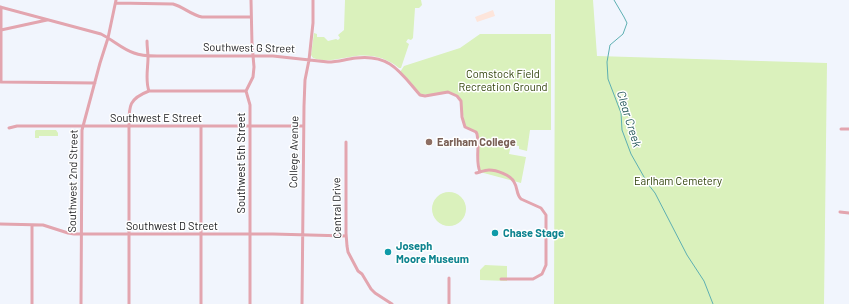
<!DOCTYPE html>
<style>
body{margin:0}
canvas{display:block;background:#f1f5fd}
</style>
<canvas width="849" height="304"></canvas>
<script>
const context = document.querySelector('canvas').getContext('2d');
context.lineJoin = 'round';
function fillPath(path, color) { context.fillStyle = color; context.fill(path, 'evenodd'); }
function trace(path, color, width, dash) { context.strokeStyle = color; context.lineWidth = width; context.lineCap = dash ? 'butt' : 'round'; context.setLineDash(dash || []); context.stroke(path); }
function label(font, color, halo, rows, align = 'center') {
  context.font = font + ' Barlow,sans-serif'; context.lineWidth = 3; context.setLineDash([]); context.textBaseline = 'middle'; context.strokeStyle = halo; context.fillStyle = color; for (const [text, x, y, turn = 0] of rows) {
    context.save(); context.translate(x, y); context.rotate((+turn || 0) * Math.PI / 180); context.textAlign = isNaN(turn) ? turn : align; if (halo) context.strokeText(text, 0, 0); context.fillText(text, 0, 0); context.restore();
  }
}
fillPath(new Path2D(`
 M 493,10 L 495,16 L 477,22 L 475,17 Z`), '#fde5db');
fillPath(new Path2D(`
 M 345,0 L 421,0 L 422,5 L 419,8 L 415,8 L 413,38 L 411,40 L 408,39 L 406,42 L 409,44 L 401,68 L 399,68 C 387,58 372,54 356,56 C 341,58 327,63 313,58 L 311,55 L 314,33 L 317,34 L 317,37 L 324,37 L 328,41 L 336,39 L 338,40 L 340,38 L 338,35 L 344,30 Z
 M 555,0 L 593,0 L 597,56 L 827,63 L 824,304 L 554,304 Z
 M 480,34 L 551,34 L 551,130 L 530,130 L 527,151 L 519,149 L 519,146 L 511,145 L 509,154 L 526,157 L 521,183 L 480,172 L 478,138 L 476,132 L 465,127 L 461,101 L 457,96 L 448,92 L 436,94 L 420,95 L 400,72 L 404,66 L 460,48 Z
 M 36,130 L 56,130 L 58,133 L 58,136 L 39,136 L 39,138 L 35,138 L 35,131 Z
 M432 209a17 17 0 1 1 34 0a17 17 0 1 1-34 0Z
 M 485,265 L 507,266 L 507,281 L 480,280 L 480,270 Z`), '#daf1bc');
trace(new Path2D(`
 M 614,0 L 624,17 L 627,23 L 623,34 L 610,45 L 607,62 L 608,79 L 621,113 L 622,130 L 631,154 L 648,184 L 655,193 L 687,255 L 704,281 L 713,304`), '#5dafb2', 1);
trace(new Path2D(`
 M 116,3 L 173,4 C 184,7 191,15 202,17 L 251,17
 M 0,7 L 101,34 C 113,40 122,49 134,53 C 141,56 149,56 157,56 L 273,56 L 328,62 C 338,62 346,59 356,58 C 390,54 400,72 420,95 L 425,96 L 448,92 L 457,96 L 461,101 L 462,117 L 465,127 L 476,132 L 477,134 C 480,147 475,160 480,172
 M 1,7 L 1,82 L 95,83
 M 1,30 L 47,20
 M 147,41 C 147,47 148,52 148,58 C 148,68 145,81 149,91
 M 9,128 L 17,126 L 303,126
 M 841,129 L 849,129
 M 346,142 L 346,233 L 347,246 L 348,252 L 358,271 L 362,274 L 371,289 L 375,293 L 392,304
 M 476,173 C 480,172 485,170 489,170 C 496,170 511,175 514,182 C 518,188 516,194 521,199 L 541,208 L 546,215 L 546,265 L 542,274 L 533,279 L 501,279
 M 840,212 L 849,213
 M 0,224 L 43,225 L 68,233 L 74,234 L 273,234 L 346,236
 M 32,304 L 32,225
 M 81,304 L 82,130 L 100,63 L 108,38 L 116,0
 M 129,304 L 129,126 C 129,107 128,99 149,91 L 246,91
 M 201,304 L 201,127
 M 250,304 L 250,105 L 246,91 L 253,77 L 254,67 L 252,44 L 251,0
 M 302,304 L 304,106 L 305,80 L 309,60 L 313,23 L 313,0
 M 449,304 L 449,278`), '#e3a5af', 3);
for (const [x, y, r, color] of [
 [429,142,4,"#8d6e63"],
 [495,233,4,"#0f9aa8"],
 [388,252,4,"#0f9aa8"]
]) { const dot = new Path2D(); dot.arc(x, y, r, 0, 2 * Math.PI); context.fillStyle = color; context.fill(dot); trace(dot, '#fff', 1.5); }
label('11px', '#18191c', '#fff', [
 ["Southwest G Street",249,48,1],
 ["Southwest E Street",156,118],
 ["College Avenue",294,152,-89],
 ["Southwest 5th Street",241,163,-90],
 ["Southwest 2nd Street",73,181,-89],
 ["Central Drive",337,208,-91],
 ["Southwest D Street",172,226]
]);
label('11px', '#30420a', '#fff', [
 ["Comstock Field",503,74],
 ["Recreation Ground",503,87],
 ["Earlham Cemetery",678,181]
]);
label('bold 11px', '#785e54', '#fff', [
 ["Earlham College",437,142]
], 'left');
label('bold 11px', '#0d838f', '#fff', [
 ["Chase Stage",503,233],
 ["Joseph",396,246],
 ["Moore Museum",396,259]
], 'left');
label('italic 12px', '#245759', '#fff', [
 ["Clear Creek",629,119,73]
]);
</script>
